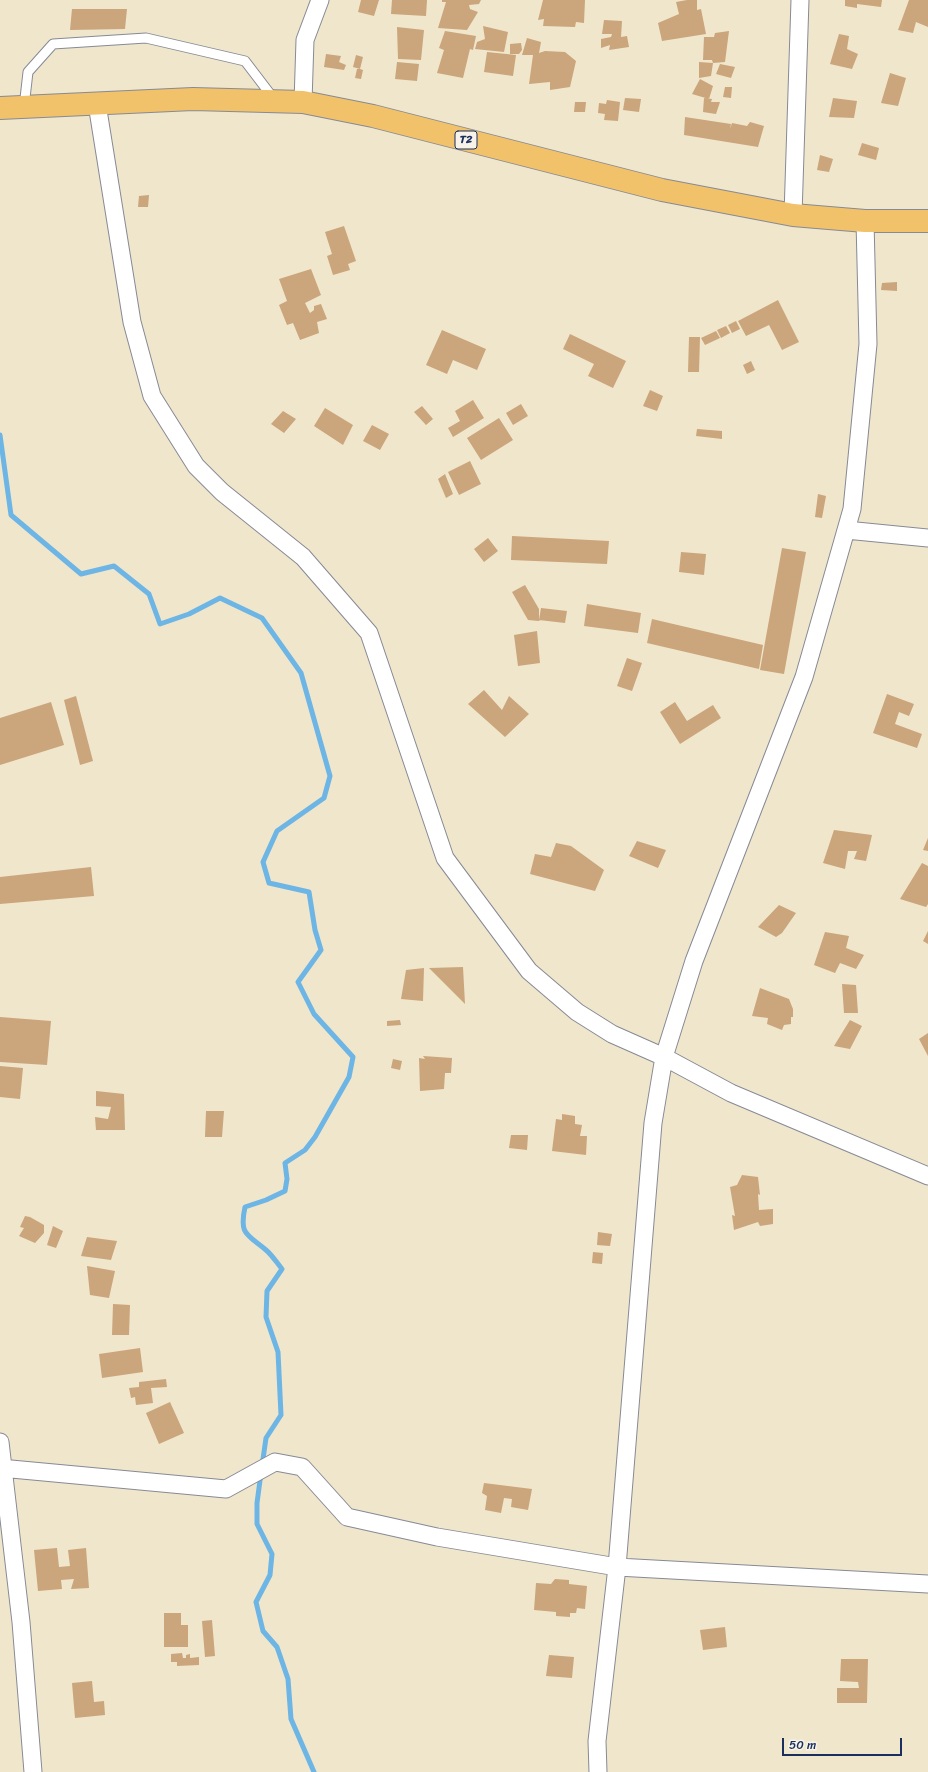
<!DOCTYPE html>
<style>
body{margin:0}
#map{position:relative;width:928px;height:1772px;overflow:hidden;background:#f0e6cc;font-family:Sriracha,sans-serif}
canvas{display:block}
.scale{position:absolute;left:782px;top:1738px;width:120px;height:18px;box-sizing:border-box;border:2px solid #1b2f5e;border-top:0;padding-left:5px;font-size:12px;line-height:14px;white-space:nowrap;color:#1b2f5e;-webkit-text-stroke:3px #f7f3e8;paint-order:stroke}
</style>
<div id="map">
<canvas width="928" height="1772"></canvas>
<div class="scale">50 m</div>
</div>
<script>
const context = document.querySelector('canvas').getContext('2d');
context.lineJoin = 'round';
function trace(path, color, width, dash) { context.strokeStyle = color; context.lineWidth = width; context.lineCap = dash ? 'butt' : 'round'; context.setLineDash(dash || []); context.stroke(path); }
function fillPath(path, color) { context.fillStyle = color; context.fill(path, 'evenodd'); }
function label(font, color, halo, rows, align = 'center') {
  context.font = font + ' Sriracha,sans-serif'; context.lineWidth = 3; context.setLineDash([]); context.textBaseline = 'middle'; context.strokeStyle = halo; context.fillStyle = color; for (const [text, x, y, turn = 0] of rows) {
    context.save(); context.translate(x, y); context.rotate((+turn || 0) * Math.PI / 180); context.textAlign = isNaN(turn) ? turn : align; if (halo) context.strokeText(text, 0, 0); context.fillText(text, 0, 0); context.restore();
  }
}
trace(new Path2D(`
 M 0,435 L 11,515 L 81,574 L 114,566 L 149,594 L 160,624 L 189,614 L 220,598 L 262,618 L 301,673 L 330,776 L 324,798 L 277,831 L 263,862 L 269,883 L 309,892 L 315,930 L 321,950 L 298,982 L 314,1014 L 353,1057 L 349,1077 L 315,1137 L 305,1150 L 285,1163 L 287,1179 L 285,1191 L 266,1200 L 245,1207 C 239,1235 247,1234 266,1250 C 272,1255 277,1263 282,1269 L 267,1291 L 266,1317 L 278,1352 L 281,1415 L 266,1438 L 262,1466
 M 261,1473 L 257,1503 L 257,1524 L 272,1554 L 270,1575 L 256,1602 L 263,1631 L 277,1647 L 288,1679 L 291,1719 L 314,1772`), '#6db5e5', 5);
fillPath(new Path2D(`
 M 361,0 L 379,0 L 374,16 L 358,12 Z
 M 392,0 L 427,0 L 426,16 L 391,14 Z
 M 442,0 L 481,0 L 479,4 L 469,5 L 470,9 L 478,12 L 467,30 L 438,28 L 446,2 L 442,2 Z
 M 543,0 L 585,0 L 584,23 L 576,22 L 575,27 L 543,26 L 544,19 L 538,20 Z
 M 687,0 L 697,0 L 697,10 L 701,9 L 706,34 L 662,41 L 658,23 L 679,14 L 676,2 Z
 M 845,0 L 882,0 L 881,7 L 857,4 L 857,8 L 845,6 Z
 M 909,0 L 928,0 L 928,27 L 916,22 L 913,33 L 898,30 Z
 M 72,9 L 127,9 L 125,29 L 70,30 Z
 M 604,20 L 622,21 L 621,37 L 627,36 L 629,47 L 609,50 L 610,45 L 601,48 L 601,39 L 611,37 L 612,34 L 602,34 Z
 M 483,26 L 508,32 L 504,52 L 475,49 L 477,42 L 485,39 Z
 M 397,27 L 424,30 L 421,60 L 398,59 Z
 M 445,31 L 476,36 L 473,50 L 470,49 L 463,78 L 437,73 L 444,50 L 439,48 Z
 M 729,31 L 725,62 L 713,63 L 711,76 L 699,78 L 699,62 L 713,63 L 712,60 L 703,60 L 704,37 L 714,37 L 715,33 Z
 M 839,34 L 849,36 L 847,49 L 858,54 L 852,69 L 830,64 Z
 M 527,38 L 541,42 L 539,53 L 545,51 L 565,52 L 576,61 L 570,87 L 550,90 L 550,82 L 529,84 L 533,55 L 522,55 Z
 M 521,43 L 522,50 L 519,54 L 510,54 L 510,44 Z
 M 487,52 L 516,55 L 513,76 L 484,72 Z
 M 326,54 L 341,56 L 339,62 L 346,65 L 344,70 L 324,67 Z
 M 356,55 L 363,57 L 360,69 L 363,70 L 361,79 L 355,78 L 357,69 L 360,69 L 353,67 Z
 M 397,62 L 419,64 L 417,81 L 395,79 Z
 M 720,64 L 735,67 L 731,78 L 716,74 Z
 M 890,73 L 906,78 L 898,106 L 881,103 Z
 M 700,79 L 713,86 L 709,99 L 692,94 Z
 M 725,87 L 732,87 L 731,98 L 723,97 Z
 M 625,98 L 641,99 L 639,112 L 623,110 Z
 M 704,98 L 712,99 L 711,102 L 720,102 L 716,114 L 703,112 Z
 M 833,98 L 857,101 L 854,118 L 829,117 Z
 M 607,100 L 620,102 L 618,121 L 604,120 L 605,114 L 598,113 L 599,103 L 606,104 Z
 M 575,102 L 586,102 L 585,112 L 574,112 Z
 M 685,117 L 731,124 L 730,129 L 732,123 L 747,126 L 750,122 L 764,126 L 758,147 L 684,135 Z
 M 862,143 L 879,148 L 876,160 L 858,155 Z
 M 820,155 L 833,159 L 829,172 L 817,170 Z
 M 149,195 L 148,207 L 138,207 L 139,196 Z
 M 344,226 L 356,261 L 348,264 L 350,270 L 333,275 L 327,256 L 332,254 L 325,232 Z
 M 311,269 L 321,295 L 305,303 L 310,313 L 314,310 L 314,306 L 321,304 L 327,319 L 317,322 L 319,333 L 300,340 L 293,323 L 287,325 L 279,305 L 287,301 L 279,279 Z
 M 897,282 L 897,291 L 881,290 L 882,283 Z
 M 778,300 L 799,342 L 782,350 L 769,325 L 746,336 L 738,321 Z
 M 736,321 L 740,329 L 732,333 L 728,325 Z
 M 726,326 L 730,333 L 721,338 L 717,330 Z
 M 442,330 L 486,349 L 477,370 L 453,360 L 447,374 L 426,365 Z
 M 716,331 L 720,338 L 705,345 L 701,338 Z
 M 570,334 L 626,361 L 613,388 L 588,376 L 594,364 L 563,349 Z
 M 689,337 L 700,337 L 699,372 L 688,372 Z
 M 751,361 L 755,370 L 747,374 L 743,365 Z
 M 650,390 L 663,396 L 657,411 L 643,406 Z
 M 473,400 L 484,418 L 453,437 L 448,428 L 460,421 L 455,411 Z
 M 521,404 L 528,416 L 513,425 L 506,413 Z
 M 422,406 L 433,419 L 426,425 L 414,412 Z
 M 325,408 L 353,425 L 343,445 L 314,426 Z
 M 283,411 L 296,419 L 284,433 L 271,424 Z
 M 499,418 L 513,440 L 481,460 L 467,438 Z
 M 372,425 L 389,434 L 380,450 L 363,441 Z
 M 697,429 L 722,431 L 722,439 L 696,436 Z
 M 470,461 L 481,484 L 459,495 L 448,472 Z
 M 445,474 L 453,494 L 446,498 L 438,479 Z
 M 818,494 L 826,496 L 822,518 L 815,517 Z
 M 512,536 L 609,541 L 607,564 L 511,560 Z
 M 488,538 L 498,551 L 484,562 L 474,549 Z
 M 782,548 L 806,552 L 784,674 L 760,670 Z
 M 681,552 L 706,554 L 704,575 L 679,572 Z
 M 525,585 L 539,609 L 539,621 L 528,620 L 512,592 Z
 M 587,604 L 641,613 L 638,633 L 584,626 Z
 M 541,608 L 567,611 L 565,623 L 539,620 Z
 M 652,619 L 763,645 L 759,669 L 647,643 Z
 M 537,631 L 540,663 L 518,666 L 514,635 Z
 M 627,658 L 642,663 L 632,691 L 617,686 Z
 M 484,690 L 502,710 L 509,696 L 529,714 L 505,737 L 468,704 Z
 M 887,694 L 914,704 L 909,716 L 899,712 L 895,724 L 922,734 L 917,748 L 873,733 Z
 M 76,696 L 93,761 L 80,765 L 64,700 Z
 M 51,702 L 64,745 L 0,765 L 0,718 Z
 M 675,702 L 687,721 L 713,705 L 721,718 L 680,744 L 660,712 Z
 M 834,830 L 872,835 L 866,861 L 854,859 L 857,851 L 848,851 L 845,869 L 823,863 Z
 M 928,838 L 928,851 L 923,850 Z
 M 637,841 L 666,850 L 658,868 L 629,856 Z
 M 556,843 L 571,846 L 604,870 L 595,891 L 530,874 L 535,854 L 551,857 Z
 M 922,863 L 928,866 L 928,904 L 926,907 L 900,899 Z
 M 91,867 L 94,896 L 0,904 L 0,877 Z
 M 779,905 L 796,913 L 782,933 L 776,937 L 758,927 Z
 M 928,931 L 928,944 L 923,941 Z
 M 825,932 L 849,936 L 846,948 L 864,955 L 856,969 L 840,963 L 835,973 L 814,965 Z
 M 463,967 L 465,1004 L 429,968 Z
 M 424,968 L 423,1001 L 401,999 L 406,970 Z
 M 842,984 L 856,985 L 858,1013 L 844,1013 Z
 M 760,988 L 789,999 L 793,1009 L 793,1017 L 791,1017 L 791,1024 L 784,1025 L 782,1030 L 767,1024 L 768,1018 L 752,1016 Z
 M 0,1017 L 51,1021 L 47,1065 L 0,1062 Z
 M 400,1020 L 401,1025 L 387,1026 L 387,1021 Z
 M 850,1020 L 862,1026 L 850,1049 L 834,1046 Z
 M 928,1033 L 928,1056 L 919,1039 Z
 M 423,1056 L 452,1058 L 451,1073 L 445,1073 L 444,1089 L 420,1091 L 419,1058 L 425,1059 Z
 M 393,1059 L 402,1061 L 400,1070 L 391,1068 Z
 M 0,1066 L 23,1068 L 20,1099 L 0,1097 Z
 M 96,1091 L 124,1094 L 125,1130 L 96,1130 L 95,1117 L 108,1119 L 111,1107 L 96,1106 Z
 M 206,1111 L 224,1111 L 222,1137 L 205,1137 Z
 M 562,1114 L 575,1116 L 575,1124 L 582,1125 L 580,1136 L 587,1136 L 586,1155 L 552,1151 L 556,1119 L 562,1120 Z
 M 511,1135 L 528,1135 L 527,1150 L 509,1148 Z
 M 742,1175 L 758,1177 L 760,1195 L 758,1194 L 759,1210 L 773,1209 L 773,1224 L 760,1226 L 758,1222 L 734,1230 L 732,1215 L 735,1216 L 730,1187 L 737,1185 Z
 M 25,1216 L 30,1217 L 44,1225 L 44,1233 L 35,1243 L 19,1236 L 24,1228 L 20,1227 Z
 M 53,1226 L 63,1231 L 56,1248 L 47,1245 Z
 M 598,1232 L 612,1234 L 610,1246 L 597,1245 Z
 M 87,1237 L 117,1241 L 111,1260 L 81,1256 Z
 M 593,1252 L 603,1253 L 602,1264 L 592,1263 Z
 M 87,1266 L 115,1271 L 109,1298 L 90,1295 Z
 M 113,1304 L 130,1305 L 129,1335 L 112,1335 Z
 M 140,1348 L 143,1372 L 102,1378 L 99,1354 Z
 M 166,1379 L 167,1387 L 151,1388 L 153,1403 L 136,1405 L 135,1397 L 131,1398 L 129,1388 L 139,1387 L 139,1382 Z
 M 170,1402 L 184,1433 L 159,1444 L 146,1413 Z
 M 484,1483 L 532,1489 L 528,1510 L 511,1507 L 512,1499 L 504,1498 L 501,1513 L 485,1510 L 487,1496 L 482,1493 Z
 M 57,1548 L 59,1567 L 70,1566 L 68,1550 L 86,1548 L 89,1588 L 71,1589 L 74,1579 L 61,1580 L 62,1589 L 38,1591 L 34,1550 Z
 M 555,1579 L 569,1580 L 569,1584 L 587,1586 L 585,1609 L 577,1608 L 576,1613 L 570,1613 L 570,1617 L 556,1616 L 556,1612 L 534,1610 L 536,1583 L 551,1584 Z
 M 164,1613 L 181,1613 L 181,1625 L 188,1625 L 188,1647 L 164,1647 Z
 M 212,1620 L 215,1656 L 205,1657 L 202,1621 Z
 M 725,1627 L 727,1647 L 703,1650 L 700,1630 Z
 M 182,1653 L 183,1658 L 186,1658 L 186,1655 L 190,1654 L 190,1658 L 199,1657 L 199,1665 L 177,1666 L 177,1662 L 171,1662 L 171,1654 Z
 M 549,1655 L 574,1657 L 572,1678 L 546,1676 Z
 M 841,1659 L 868,1659 L 867,1703 L 837,1703 L 837,1688 L 859,1688 L 858,1682 L 840,1681 Z
 M 92,1681 L 94,1702 L 104,1701 L 105,1715 L 75,1718 L 72,1683 Z`), '#cba57b');
const lane = new Path2D(`
 M 24,107 L 28,72 L 53,44 L 146,38 L 245,61 L 274,99`);
const street = new Path2D(`
 M 303,102 L 305,40 L 320,0
 M 97,104 L 132,322 L 152,396 L 196,466 L 222,492 L 303,557 L 369,633 L 445,858 L 529,971 L 577,1012 L 612,1034 L 664,1057 L 694,961 L 804,677 L 852,509 L 868,344 L 865,221
 M 793,215 L 800,0
 M 846,530 L 928,538
 M 0,1442 L 21,1622 L 33,1772
 M 0,1468 L 226,1489 L 275,1462 L 302,1467 L 347,1517 L 437,1537 L 617,1567 L 928,1584
 M 598,1772 L 597,1741 L 617,1567 L 653,1123 L 664,1057 L 731,1093 L 928,1176`);
const highway = new Path2D(`
 M 0,108 L 193,99 L 303,102 L 373,116 L 662,190 L 793,215 L 865,221 L 928,221`);
trace(lane, '#868a95', 11);
trace(street, '#868a95', 19);
trace(highway, '#868a95', 24);
trace(lane, '#fff', 9);
trace(street, '#fff', 17);
trace(highway, '#f2c26a', 22);
for (const [x, y, w] of [
 [466,140,22]
]) { const box = new Path2D(); box.roundRect(x - w / 2, y - 9, w, 18, 3); context.fillStyle = '#f7f3e8'; context.fill(box); trace(box, '#1b2f5e', 1); }
label('bold 11px', '#1b2f5e', null, [
 ["T2",466,140]
]);
</script>
